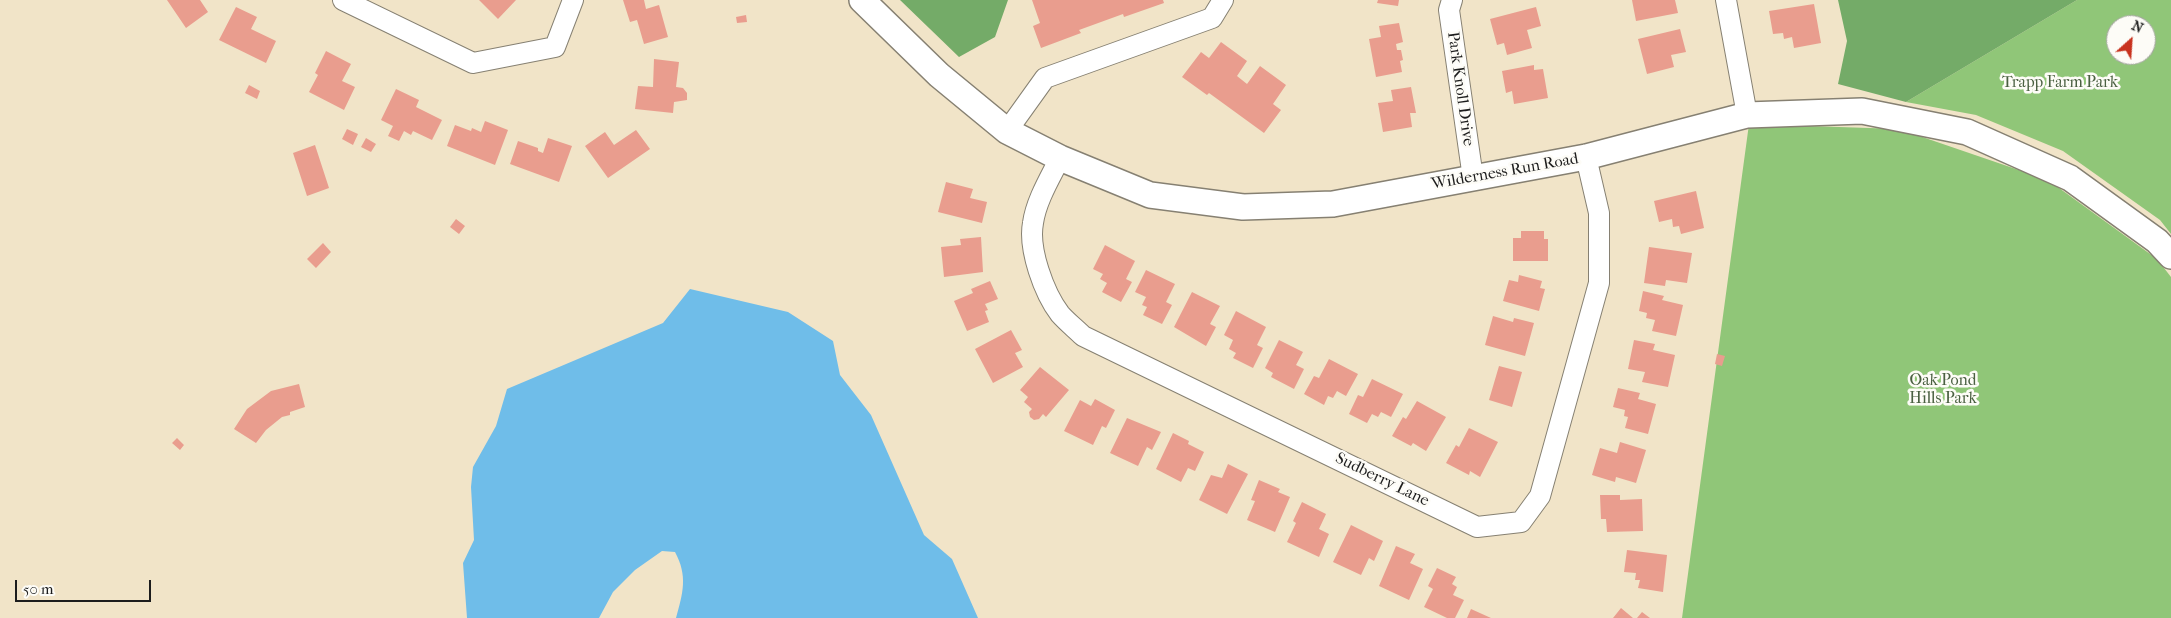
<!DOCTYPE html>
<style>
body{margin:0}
#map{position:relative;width:2171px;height:618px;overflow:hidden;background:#f1e4c8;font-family:"IM FELL French Canon",serif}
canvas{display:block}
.north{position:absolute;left:2106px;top:15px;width:50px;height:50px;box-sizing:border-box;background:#fdfcf7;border:1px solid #a3a29f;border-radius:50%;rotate:26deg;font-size:14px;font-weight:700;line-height:20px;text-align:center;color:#1c1c1c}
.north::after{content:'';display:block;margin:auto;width:18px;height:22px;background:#c8321e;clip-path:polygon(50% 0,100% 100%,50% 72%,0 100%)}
.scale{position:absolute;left:15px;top:580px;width:136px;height:22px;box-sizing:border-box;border:2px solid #1c1c1c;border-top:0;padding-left:6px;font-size:15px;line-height:18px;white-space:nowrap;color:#1c1c1c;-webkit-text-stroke:4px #fdfcf7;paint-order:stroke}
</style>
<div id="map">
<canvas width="2171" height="618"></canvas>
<div class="north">N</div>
<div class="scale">50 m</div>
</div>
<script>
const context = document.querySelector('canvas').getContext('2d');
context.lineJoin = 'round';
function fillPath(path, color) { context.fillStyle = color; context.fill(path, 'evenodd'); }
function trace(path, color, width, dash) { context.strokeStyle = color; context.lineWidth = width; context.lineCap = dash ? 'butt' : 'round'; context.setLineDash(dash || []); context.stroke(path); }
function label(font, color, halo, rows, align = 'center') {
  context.font = font + ' "IM FELL French Canon",serif'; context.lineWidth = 5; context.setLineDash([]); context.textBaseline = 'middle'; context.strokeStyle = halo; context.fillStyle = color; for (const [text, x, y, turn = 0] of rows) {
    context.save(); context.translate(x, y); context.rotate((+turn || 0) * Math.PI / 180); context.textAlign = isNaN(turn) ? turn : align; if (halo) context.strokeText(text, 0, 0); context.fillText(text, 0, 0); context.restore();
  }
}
fillPath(new Path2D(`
 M 2077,0 L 2171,0 L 2171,234 L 2160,220 L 2063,151 L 1976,115 L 1906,102 ZM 2116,25 L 2146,25 L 2146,55 L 2116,55 Z
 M 1749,124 L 1899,129 L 2048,180 L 2157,259 L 2171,277 L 2171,618 L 1682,618 Z`), '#90c678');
fillPath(new Path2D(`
 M 900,0 L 1008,0 L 995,37 L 959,57 Z
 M 1838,0 L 2077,0 L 1906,102 L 1838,84 L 1847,41 Z`), '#74ab68');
fillPath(new Path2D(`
 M 690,289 L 788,312 L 833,341 L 840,375 L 871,415 L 924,535 L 952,559 L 978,618 L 676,618 C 683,593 688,576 675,552 L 662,551 L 635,570 L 613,592 L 599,618 L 467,618 L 463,563 L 474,540 L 471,487 L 473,467 L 496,426 L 507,389 L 663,323 Z`), '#6fbde9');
fillPath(new Path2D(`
 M 167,0 L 200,0 L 208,12 L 186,28 Z
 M 479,0 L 516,0 L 498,19 Z
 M 623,0 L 644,0 L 646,9 L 659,5 L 668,37 L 644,44 L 637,20 L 630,22 Z
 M 1032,0 L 1163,0 L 1164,3 L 1124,17 L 1123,14 L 1079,30 L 1081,33 L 1041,48 L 1033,26 L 1040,23 Z
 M 1378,0 L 1399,0 L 1398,6 L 1377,3 Z
 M 1632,0 L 1675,0 L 1678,13 L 1636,21 Z
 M 1814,4 L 1821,43 L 1794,48 L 1792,37 L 1784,39 L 1783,33 L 1773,34 L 1769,11 Z
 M 236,7 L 257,17 L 251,29 L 276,41 L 266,63 L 219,40 Z
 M 1536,7 L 1541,26 L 1527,30 L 1532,48 L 1507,55 L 1504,43 L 1497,45 L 1490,19 Z
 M 746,15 L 747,22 L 737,23 L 736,17 Z
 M 1399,23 L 1403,42 L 1396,44 L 1397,50 L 1401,50 L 1403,60 L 1400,61 L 1402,72 L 1376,77 L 1369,39 L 1381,37 L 1379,26 Z
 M 1680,29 L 1686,52 L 1671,55 L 1674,67 L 1647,74 L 1638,39 Z
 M 1221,42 L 1247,61 L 1237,76 L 1247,84 L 1260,66 L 1286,85 L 1273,104 L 1281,110 L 1264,133 L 1209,93 L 1207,95 L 1182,77 L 1201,52 L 1209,58 Z
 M 326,51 L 351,64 L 342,81 L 355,87 L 344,110 L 309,92 L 318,75 L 315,73 Z
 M 654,59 L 679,62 L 676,87 L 683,88 L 687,93 L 687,100 L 674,102 L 673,113 L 635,109 L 638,86 L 653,87 Z
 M 1534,65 L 1534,70 L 1543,69 L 1548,98 L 1514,104 L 1512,91 L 1506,93 L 1502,71 Z
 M 249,85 L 260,91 L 257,99 L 245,93 Z
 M 1411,87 L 1416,113 L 1410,113 L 1412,127 L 1383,132 L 1378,103 L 1393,101 L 1391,90 Z
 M 396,89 L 419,100 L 416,107 L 442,120 L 432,140 L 413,131 L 411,135 L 404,131 L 399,141 L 388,136 L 393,126 L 381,120 Z
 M 485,121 L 508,130 L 495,165 L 447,146 L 455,125 L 471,131 L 472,128 L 481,132 Z
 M 347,129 L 358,134 L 353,145 L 342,139 Z
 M 636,130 L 650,149 L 608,178 L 585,146 L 605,132 L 614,145 Z
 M 366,138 L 376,144 L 371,152 L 361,147 Z
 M 548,138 L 572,146 L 559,182 L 510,164 L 518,141 L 538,148 L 538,151 L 543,153 Z
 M 315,145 L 329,188 L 307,196 L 293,153 Z
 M 946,182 L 973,189 L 970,198 L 987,202 L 982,223 L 938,212 Z
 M 1696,191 L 1704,228 L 1681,234 L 1679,226 L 1673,227 L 1672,219 L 1659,222 L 1654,201 Z
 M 456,219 L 465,226 L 459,234 L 450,227 Z
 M 1521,231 L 1544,231 L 1544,239 L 1548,239 L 1548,261 L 1513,261 L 1513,238 L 1521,238 Z
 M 981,237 L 983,272 L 944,277 L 941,247 L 961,245 L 960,239 Z
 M 323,243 L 331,252 L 316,268 L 307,259 Z
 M 1105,245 L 1135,261 L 1126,279 L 1132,282 L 1121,302 L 1102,292 L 1107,283 L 1100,279 L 1103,274 L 1093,269 Z
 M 1649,247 L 1692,253 L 1687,283 L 1666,280 L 1665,286 L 1644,283 Z
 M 1146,270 L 1175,284 L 1166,302 L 1172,305 L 1162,324 L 1143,315 L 1147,307 L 1142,305 L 1146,297 L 1135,292 Z
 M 1519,275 L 1542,281 L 1540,288 L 1545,289 L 1539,311 L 1503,301 L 1509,280 L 1518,282 Z
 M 990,281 L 998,299 L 985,304 L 988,310 L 985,311 L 989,322 L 967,331 L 954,301 L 973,293 L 971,289 Z
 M 1643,291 L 1664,296 L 1662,300 L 1683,305 L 1676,336 L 1652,331 L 1655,320 L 1646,318 L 1647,313 L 1639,311 Z
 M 1192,292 L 1220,306 L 1210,324 L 1216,327 L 1206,346 L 1174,327 Z
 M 1236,311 L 1266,327 L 1257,345 L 1263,348 L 1253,368 L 1233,358 L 1236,353 L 1229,349 L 1233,340 L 1224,335 Z
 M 1493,316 L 1513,322 L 1514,318 L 1534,323 L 1525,356 L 1485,345 Z
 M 1011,330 L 1022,350 L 1015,353 L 1023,367 L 993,383 L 975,349 Z
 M 1279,340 L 1303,352 L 1296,365 L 1304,369 L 1294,389 L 1271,377 L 1273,373 L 1265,368 Z
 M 1634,340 L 1655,344 L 1653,350 L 1675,355 L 1668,387 L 1642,382 L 1645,372 L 1628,369 Z
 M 1717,354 L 1725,356 L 1722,366 L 1715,364 Z
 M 1329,359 L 1358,374 L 1346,396 L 1337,391 L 1333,398 L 1328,396 L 1324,405 L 1304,394 L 1314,376 L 1319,378 Z
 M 1499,366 L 1522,372 L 1512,407 L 1489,400 Z
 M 1040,367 L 1069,390 L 1046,417 L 1043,414 L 1039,419 L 1034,420 L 1030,417 L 1029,412 L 1032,409 L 1024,402 L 1028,397 L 1020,390 Z
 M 1372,379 L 1403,394 L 1391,417 L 1381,412 L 1378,417 L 1372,414 L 1367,423 L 1349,414 L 1358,395 L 1363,397 Z
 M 299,384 L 305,407 L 290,412 L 290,415 L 282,417 L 266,430 L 256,443 L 234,429 L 247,409 L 271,391 Z
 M 1618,388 L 1640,393 L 1638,399 L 1656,404 L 1648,434 L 1625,428 L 1628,417 L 1624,416 L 1625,410 L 1613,407 Z
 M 1095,399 L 1115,410 L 1106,428 L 1102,426 L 1093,445 L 1064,431 L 1080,400 L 1091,406 Z
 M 1417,401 L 1446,417 L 1426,451 L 1413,443 L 1411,446 L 1392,436 L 1403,417 L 1406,419 Z
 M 1127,418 L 1161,432 L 1152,450 L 1147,447 L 1138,466 L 1110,453 Z
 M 1469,428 L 1498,442 L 1480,477 L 1470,471 L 1469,475 L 1446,463 L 1456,445 L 1459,447 Z
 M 1173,433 L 1189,441 L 1188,444 L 1204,452 L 1195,471 L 1188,468 L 1181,482 L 1156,469 Z
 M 177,438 L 184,445 L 180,450 L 172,443 Z
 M 1620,442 L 1646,450 L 1636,483 L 1616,477 L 1615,482 L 1592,475 L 1600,448 L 1617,453 Z
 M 1228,464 L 1248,474 L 1227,514 L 1199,500 L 1211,475 L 1222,478 Z
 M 1259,480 L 1280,489 L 1278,492 L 1290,497 L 1275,532 L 1247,520 L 1255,501 L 1251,500 Z
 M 1600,495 L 1620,495 L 1620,500 L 1642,499 L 1643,531 L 1607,532 L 1606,519 L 1601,519 Z
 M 1302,502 L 1326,514 L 1319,529 L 1329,534 L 1319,557 L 1287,542 L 1296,523 L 1293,521 Z
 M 1351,525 L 1383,541 L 1374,561 L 1369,558 L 1361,575 L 1333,562 Z
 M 1396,546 L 1415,554 L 1410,563 L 1423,569 L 1409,600 L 1379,586 Z
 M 1627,550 L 1667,555 L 1663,592 L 1638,588 L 1640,580 L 1635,580 L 1636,573 L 1624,572 Z
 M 1437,568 L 1456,577 L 1452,584 L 1457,587 L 1453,595 L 1464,600 L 1455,618 L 1447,618 L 1424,607 L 1433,589 L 1428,586 Z
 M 1621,608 L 1633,618 L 1613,618 Z
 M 1471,609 L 1491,618 L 1467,618 Z
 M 1642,612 L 1650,618 L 1637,618 Z`), '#e99d8e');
const minor = new Path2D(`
 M 343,0 L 473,63 L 555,47 L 573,0
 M 1452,0 L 1449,10 L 1473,178
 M 1726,0 L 1747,115
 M 1007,131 L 1045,78 L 1212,18 L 1223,0
 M 1060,158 C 1050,178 1036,201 1033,223 C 1028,249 1044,293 1060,314 C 1067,322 1076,329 1083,336 L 1477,527 L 1521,522 L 1540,496 L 1599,283 L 1599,213 L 1586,157`);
const tertiary = new Path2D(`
 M 862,0 L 939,75 L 1007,131 L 1060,158 L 1150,195 L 1243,207 L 1333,204 L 1586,157 L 1747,115 L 1862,111 L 1967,132 L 2070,178 L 2157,241 L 2171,256`);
trace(minor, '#868072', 22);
trace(tertiary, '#868072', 28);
trace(minor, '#fff', 20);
trace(tertiary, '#fff', 25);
label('16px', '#4a6041', '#fdfcf7', [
 ["Trapp Farm Park",2060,83],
 ["Oak Pond",1943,381],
 ["Hills Park",1943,399]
]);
label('16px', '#1c1c1c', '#fdfcf7', [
 ["Park Knoll Drive",1460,89,82],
 ["Wilderness Run Road",1505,172,-10],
 ["Sudberry Lane",1382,480,26]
]);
</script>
